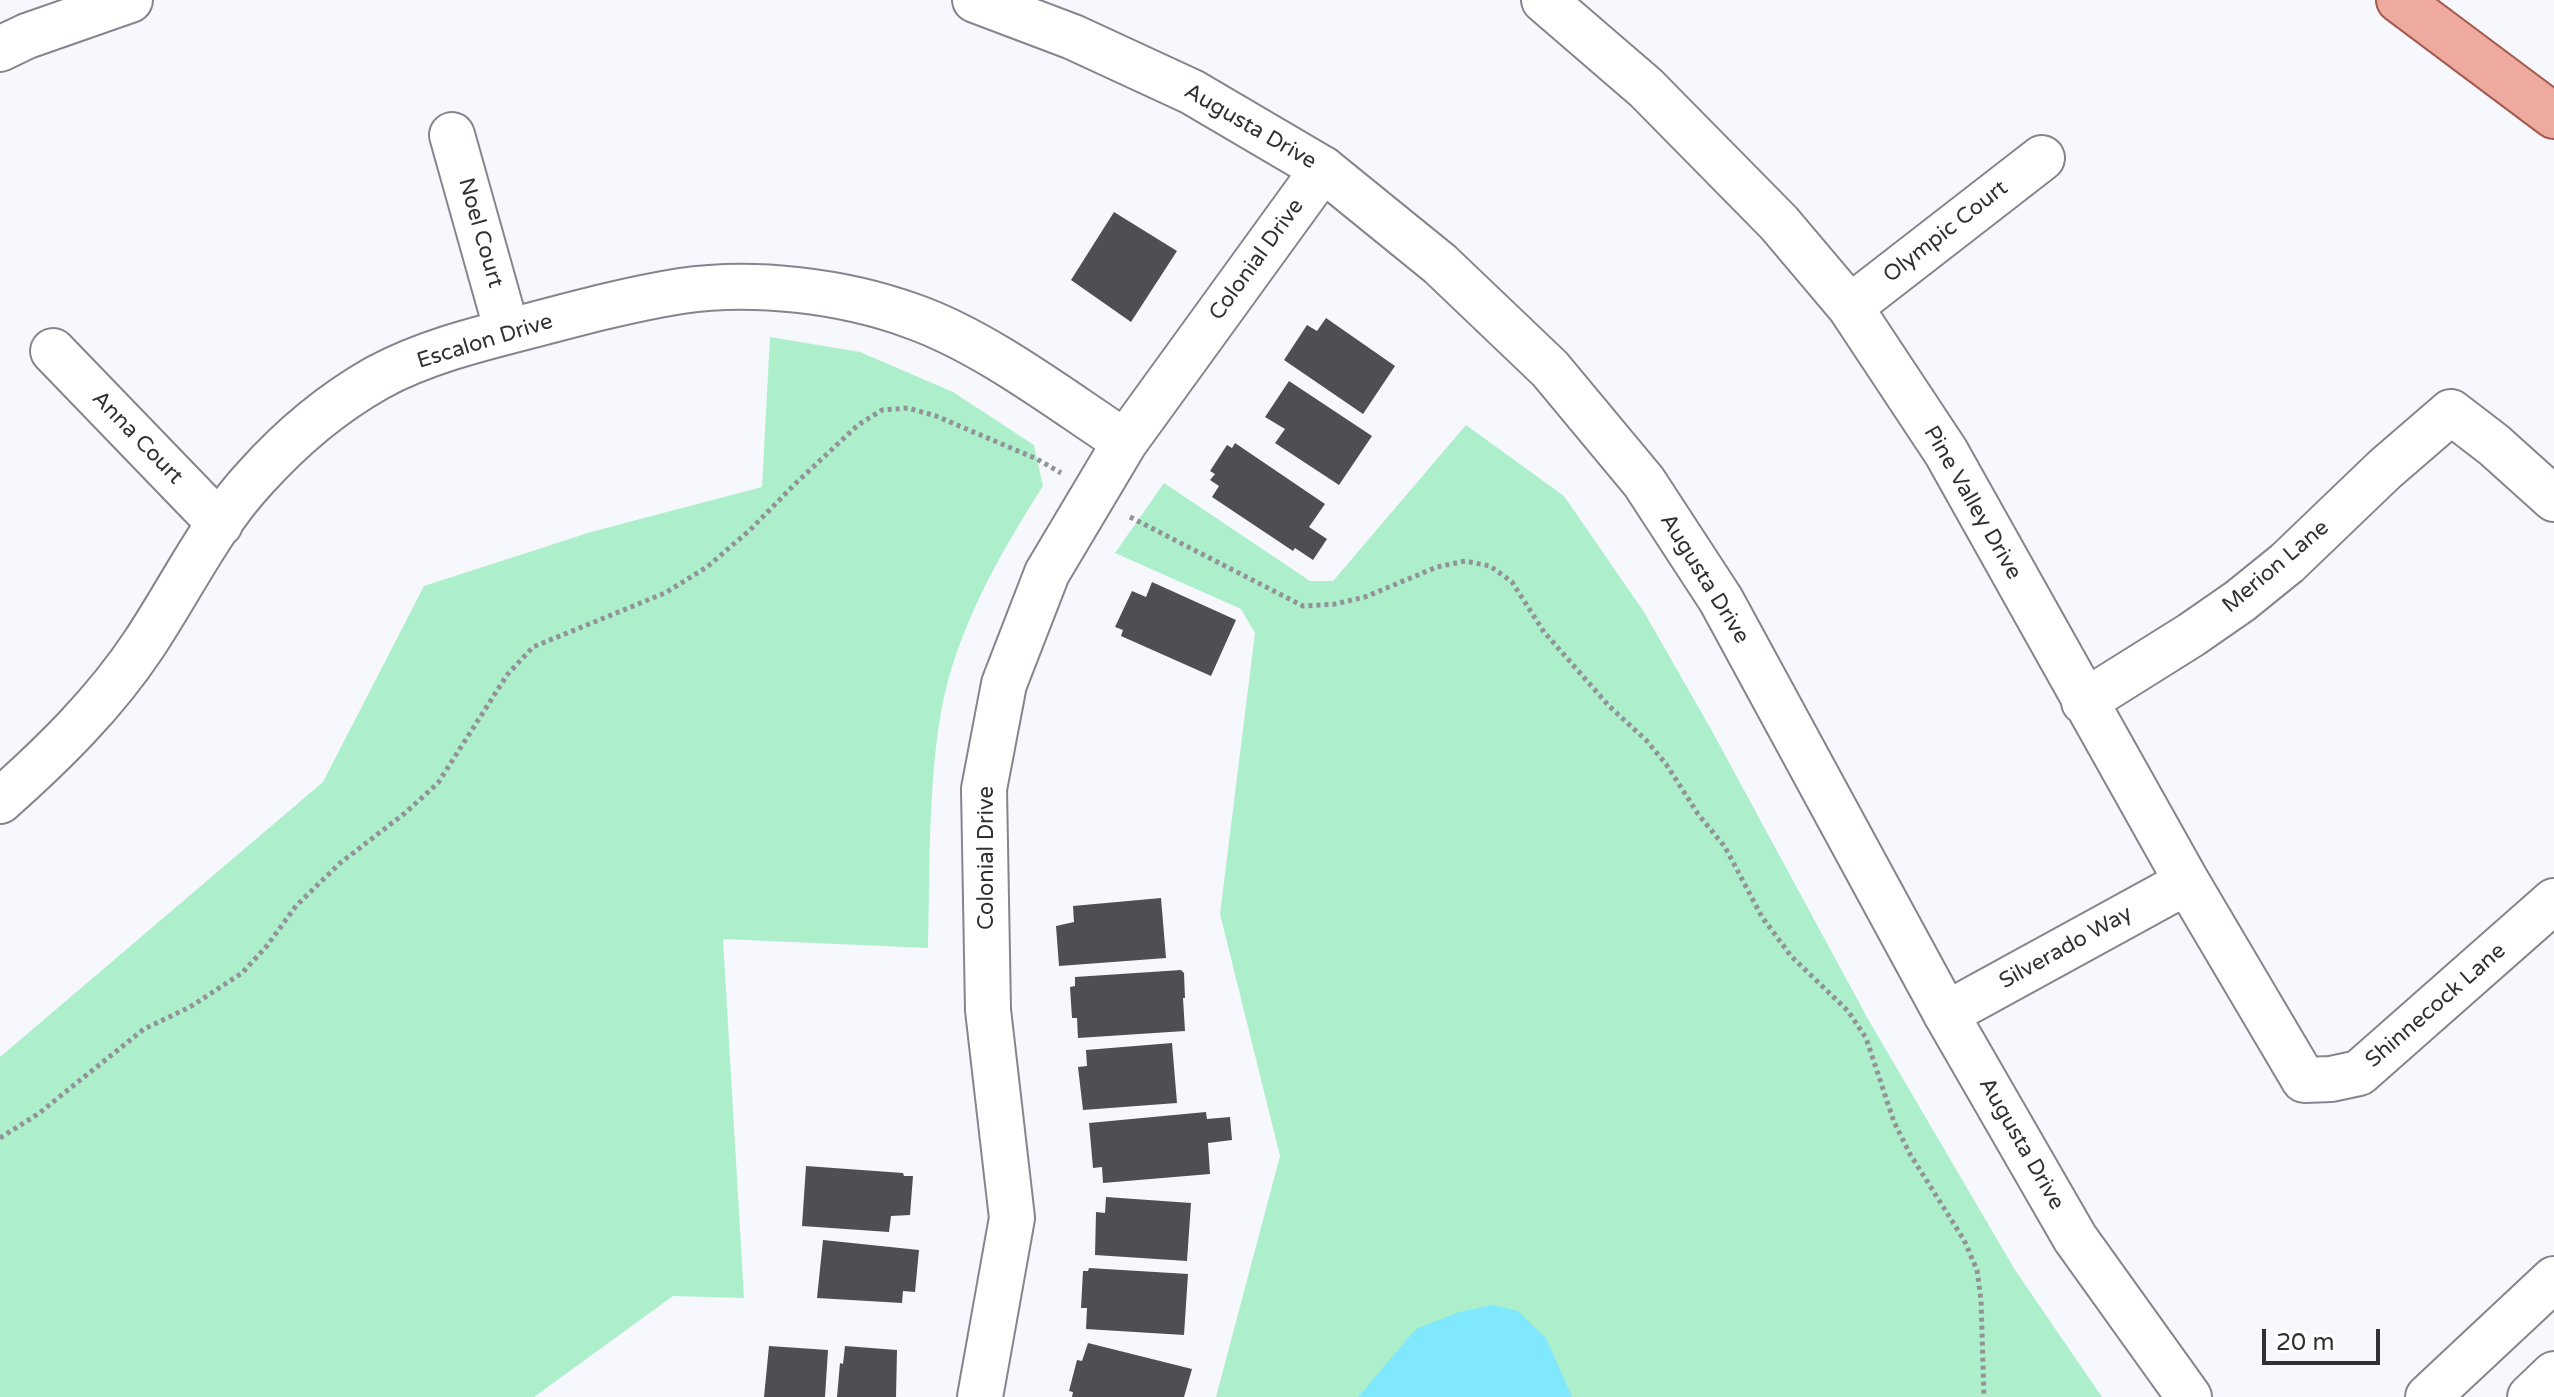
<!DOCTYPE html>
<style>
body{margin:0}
#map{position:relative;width:2554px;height:1397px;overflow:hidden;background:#f6f8fe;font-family:"Varela Round",sans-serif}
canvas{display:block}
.scale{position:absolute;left:2262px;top:1329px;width:118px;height:36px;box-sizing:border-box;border:4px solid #313134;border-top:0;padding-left:10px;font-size:24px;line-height:28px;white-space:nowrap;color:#313134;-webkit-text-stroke:6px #fff;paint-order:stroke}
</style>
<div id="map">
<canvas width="2554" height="1397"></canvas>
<div class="scale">20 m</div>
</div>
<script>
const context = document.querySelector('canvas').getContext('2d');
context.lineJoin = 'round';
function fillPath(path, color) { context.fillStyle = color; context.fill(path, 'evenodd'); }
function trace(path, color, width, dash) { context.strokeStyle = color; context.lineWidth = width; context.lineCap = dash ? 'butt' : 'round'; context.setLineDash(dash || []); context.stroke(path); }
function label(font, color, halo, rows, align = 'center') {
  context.font = font + ' "Varela Round",sans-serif'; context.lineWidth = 8; context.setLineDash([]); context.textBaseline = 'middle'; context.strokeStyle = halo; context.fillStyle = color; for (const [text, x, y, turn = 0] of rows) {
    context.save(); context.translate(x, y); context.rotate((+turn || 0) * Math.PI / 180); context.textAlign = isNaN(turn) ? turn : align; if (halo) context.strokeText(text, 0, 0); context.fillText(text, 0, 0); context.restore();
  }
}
fillPath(new Path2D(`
 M 770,337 L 860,352 L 953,392 L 1034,445 L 1043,486 C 999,555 956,630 941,712 C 928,787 930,872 928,948 L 723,939 L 744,1298 L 673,1296 L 534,1397 L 0,1397 L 0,1057 L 323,782 L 424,586 L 591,532 L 762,487 Z
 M 1466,425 L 1564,496 L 1644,612 L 1712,731 L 1868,1019 L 2015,1270 L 2102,1397 L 1216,1397 L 1280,1156 L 1220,914 L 1255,633 L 1241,609 L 1115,553 L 1164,483 L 1310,581 L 1333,581 Z`), '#adefcb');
fillPath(new Path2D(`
 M 1492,1305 L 1518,1311 L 1546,1338 L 1572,1397 L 1358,1397 L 1416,1329 L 1459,1312 Z`), '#80e8fc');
fillPath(new Path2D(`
 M 1114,212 L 1177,251 L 1131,322 L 1071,280 Z
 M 1326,318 L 1395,366 L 1363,414 L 1284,360 L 1307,325 L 1317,331 Z
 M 1289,381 L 1372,436 L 1339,485 L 1275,443 L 1285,429 L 1265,417 Z
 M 1235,443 L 1325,504 L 1309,527 L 1327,539 L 1313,560 L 1295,548 L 1293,551 L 1212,497 L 1219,486 L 1210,480 L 1215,474 L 1210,471 L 1227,445 L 1232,448 Z
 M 1152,582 L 1236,620 L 1211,676 L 1121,636 L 1123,630 L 1115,627 L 1132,591 L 1146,597 Z
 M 1161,898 L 1166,958 L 1059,966 L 1056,926 L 1074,922 L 1073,906 Z
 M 1181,970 L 1184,973 L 1185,998 L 1183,998 L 1185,1031 L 1078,1038 L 1077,1018 L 1072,1018 L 1070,987 L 1075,986 L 1075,977 Z
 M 1172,1043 L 1177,1103 L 1083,1110 L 1078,1067 L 1087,1066 L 1086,1050 Z
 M 1206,1112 L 1207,1119 L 1230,1117 L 1232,1140 L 1208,1143 L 1210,1174 L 1103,1183 L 1102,1167 L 1093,1168 L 1089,1123 Z
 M 806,1166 L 903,1173 L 904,1176 L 913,1176 L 910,1215 L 891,1216 L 889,1232 L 802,1226 Z
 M 1106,1197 L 1191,1203 L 1187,1261 L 1095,1255 L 1096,1212 L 1105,1213 Z
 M 823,1240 L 919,1250 L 915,1292 L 903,1291 L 902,1303 L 817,1298 Z
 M 1089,1268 L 1188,1274 L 1184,1335 L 1086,1329 L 1087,1308 L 1081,1308 L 1083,1271 L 1088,1271 Z
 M 1088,1343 L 1192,1369 L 1184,1397 L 1072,1397 L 1073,1392 L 1069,1391 L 1077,1360 L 1082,1361 Z
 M 769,1346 L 828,1350 L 825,1397 L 764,1397 Z
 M 845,1346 L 897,1350 L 896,1397 L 837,1397 L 840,1363 L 843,1364 Z`), '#4d4f54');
const street = new Path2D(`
 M 1544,0 L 1646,88 L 1779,223 L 1850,307 L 1946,452 L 2187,882 L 2304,1080 L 2331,1079 L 2359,1073 L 2554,901
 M 452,135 L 507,331
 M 1850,307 L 2042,158
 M 53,351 L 220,524
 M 2084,702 L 2191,635 L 2240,601 L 2287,563 L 2385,469 L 2451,412 L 2494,445 L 2554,499
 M 0,801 C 53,754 105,703 144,644 C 180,590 211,525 255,478 C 290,439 331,404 377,378 C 424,352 482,338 533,325 C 582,312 631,299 681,291 C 753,280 844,291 912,316 C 984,341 1061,400 1125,442
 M 1946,1014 L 2187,882
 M 980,1397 L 1012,1218 L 988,1010 L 984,789 L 1004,684 L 1047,573 L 1125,442 L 1323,169`);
const secondary = new Path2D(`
 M 975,0 L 1073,37 L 1192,92 L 1323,169 L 1440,264 L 1550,369 L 1644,482 L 1721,600 L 1946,1014 L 2075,1238 L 2189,1397
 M 0,49 L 27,36 L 130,0
 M 2428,1397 L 2554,1279
 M 2530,1397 L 2554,1374`);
const primary = new Path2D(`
 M 2399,0 L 2554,116`);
trace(street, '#84868b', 48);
trace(secondary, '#84868b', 48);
trace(primary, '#a45b4f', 48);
trace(new Path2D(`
 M 1130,517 L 1303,606 L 1335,604 L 1365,597 L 1437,567 L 1465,561 L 1490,566 L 1512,582 L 1544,632 L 1609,706 L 1646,740 L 1666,764 L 1698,814 L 1725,847 L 1762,917 L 1791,956 L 1848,1011 L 1866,1038 L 1894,1122 L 1910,1154 L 1964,1240 L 1977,1270 L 1981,1300 L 1984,1397
 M 0,1138 L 38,1114 L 144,1029 L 190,1007 L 242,973 L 266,947 L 296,906 L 339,864 L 405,813 L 438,783 L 507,675 L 533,647 L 665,593 L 707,567 L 750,530 L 796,483 L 858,425 L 882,410 L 908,408 L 936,416 L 1037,459 L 1061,473`), '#929398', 5, [4, 4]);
trace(street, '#fff', 44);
trace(secondary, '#fff', 44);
trace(primary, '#eeaa9e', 44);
label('22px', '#313134', '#fff', [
 ["Augusta Drive",1250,127,30],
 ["Olympic Court",1946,232,-38],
 ["Noel Court",480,233,74],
 ["Colonial Drive",1257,260,-54],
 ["Escalon Drive",485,342,-17],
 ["Anna Court",137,438,46],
 ["Pine Valley Drive",1972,503,60],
 ["Merion Lane",2276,567,-40],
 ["Augusta Drive",1704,579,58],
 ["Colonial Drive",987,858,-90],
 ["Silverado Way",2066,948,-29],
 ["Shinnecock Lane",2436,1006,-41],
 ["Augusta Drive",2021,1144,60]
]);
</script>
